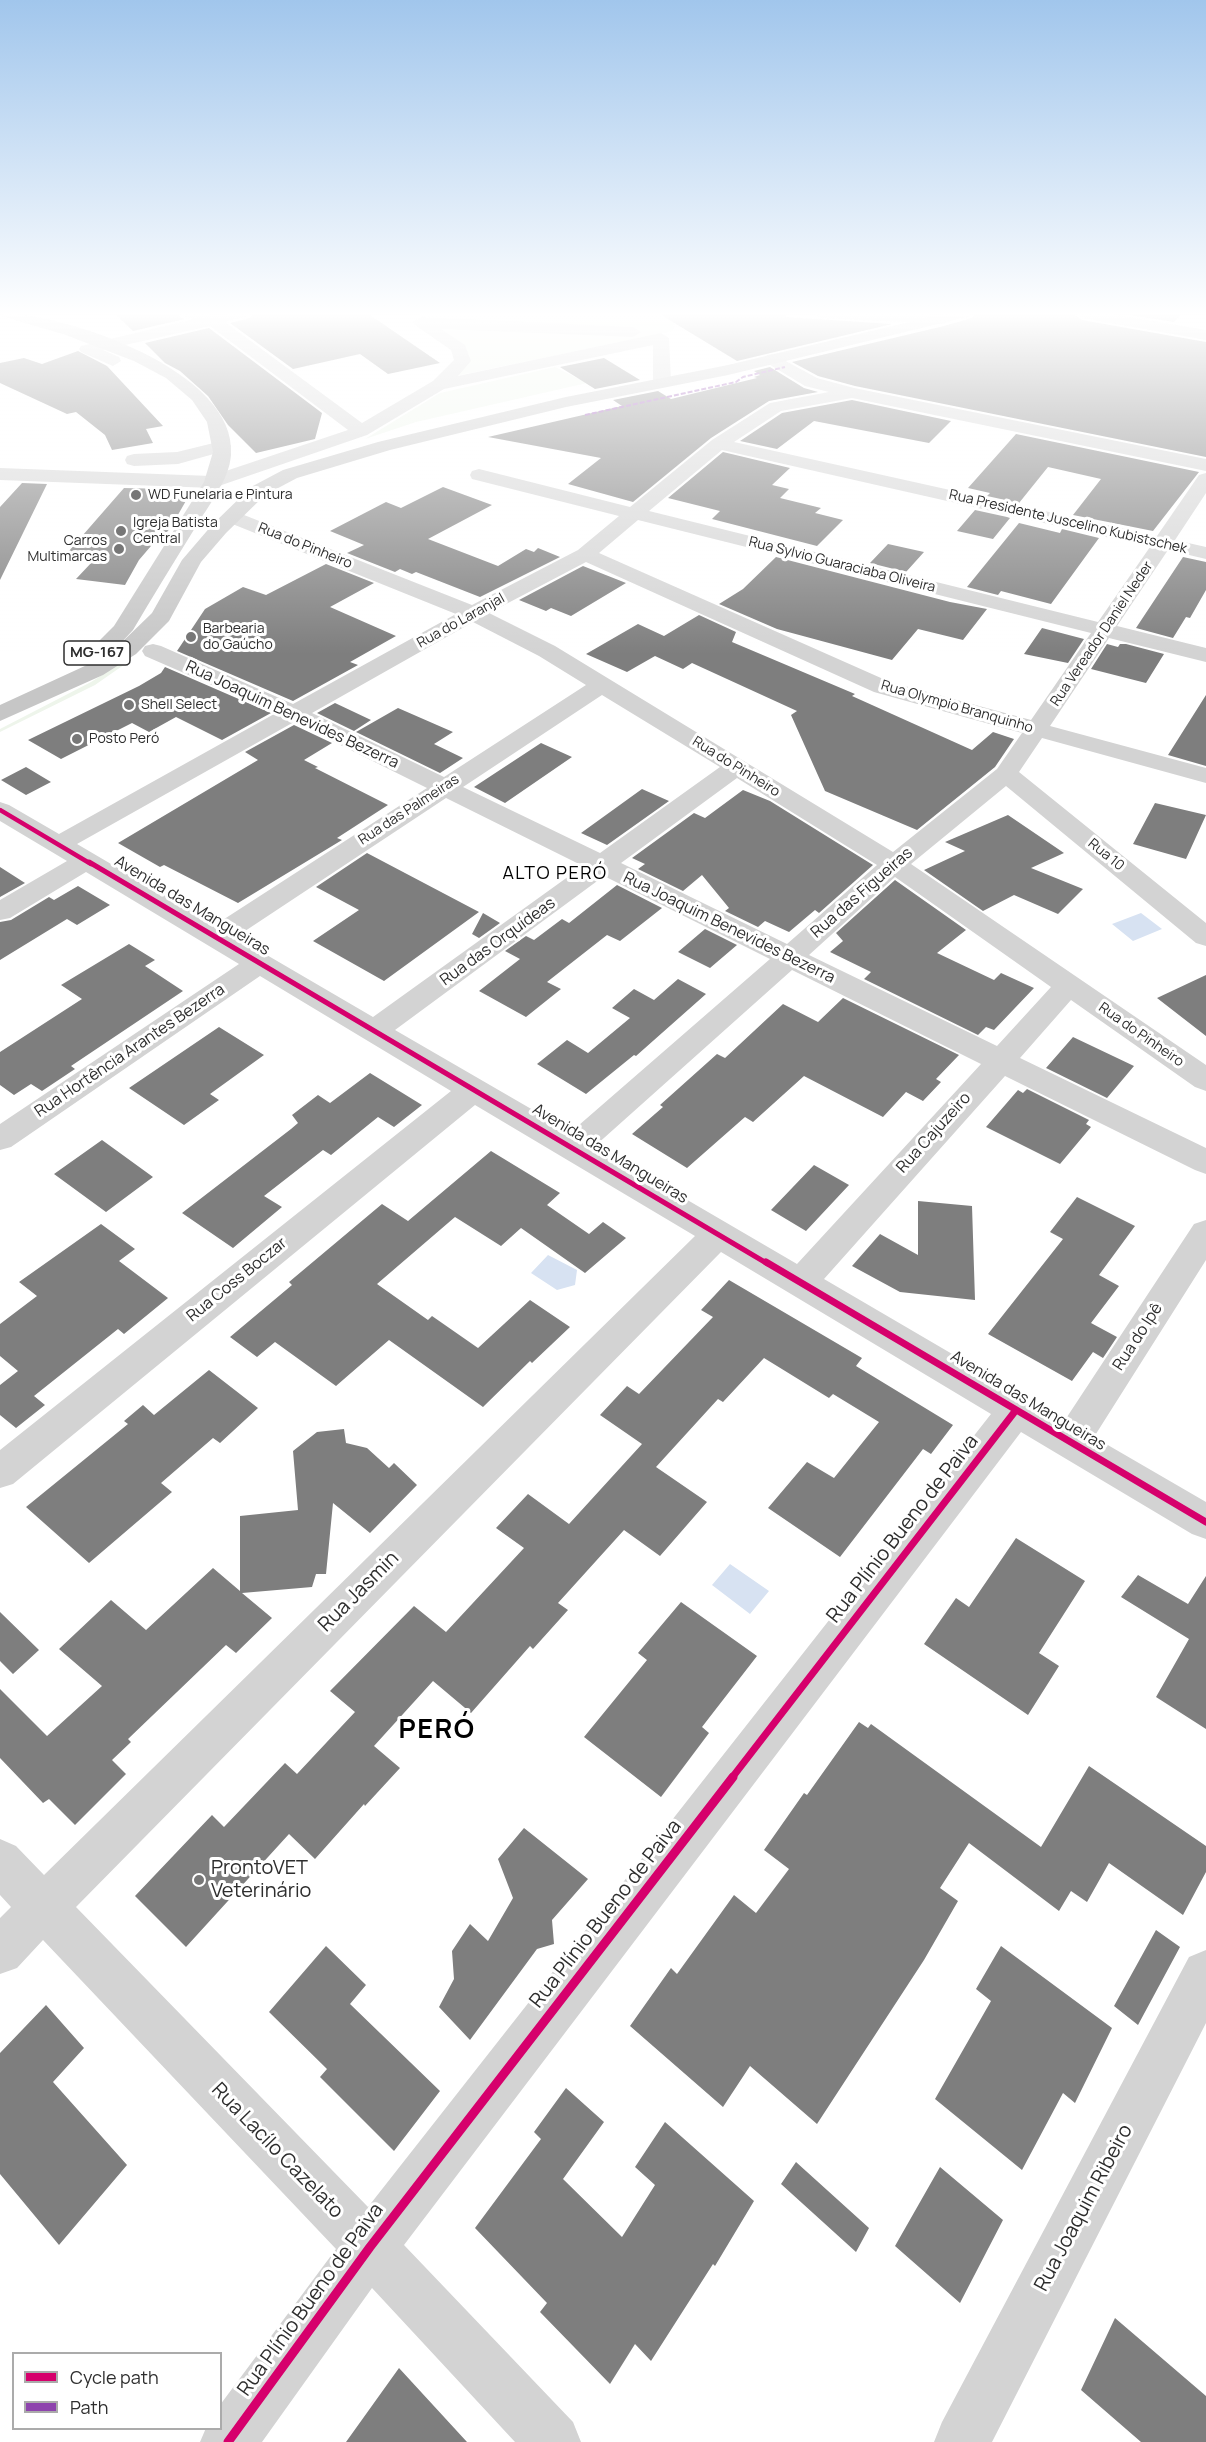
<!DOCTYPE html>
<meta charset="utf-8">
<style>
body{margin:0}
#map{position:relative;width:1206px;height:2442px;overflow:hidden;background:#fff;font-family:Manrope,sans-serif}
canvas{display:block}
.legend{position:absolute;left:12px;top:2352px;width:210px;height:78px;box-sizing:border-box;background:#fff;border:2px solid #ababab;margin:0;padding:8px 10px;list-style:none;font-size:18px;color:#2e2e2e}
.legend li{display:flex;align-items:center;gap:12px;height:30px}
.legend b{width:30px;border:2px solid #ababab}
</style>
<div id="map">
<canvas width="1206" height="2442"></canvas>
<ul class="legend">
<li><b style="height:8px;background:#d6006c"></b>Cycle path</li>
<li><b style="height:8px;background:#8e44ad"></b>Path</li>
</ul>
</div>
<script>
const context = document.querySelector('canvas').getContext('2d');
context.lineJoin = 'round';
function fillPath(path, color) { context.fillStyle = color; context.fill(path, 'evenodd'); }
function trace(path, color, width, dash) { context.strokeStyle = color; context.lineWidth = width; context.lineCap = dash ? 'butt' : 'round'; context.setLineDash(dash || []); context.stroke(path); }
function label(font, color, halo, rows, align = 'center') {
  context.font = font + ' Manrope,sans-serif'; context.lineWidth = 6; context.setLineDash([]); context.textBaseline = 'middle'; context.strokeStyle = halo; context.fillStyle = color; for (const [text, x, y, turn = 0] of rows) {
    context.save(); context.translate(x, y); context.rotate((+turn || 0) * Math.PI / 180); context.textAlign = isNaN(turn) ? turn : align; if (halo) context.strokeText(text, 0, 0); context.fillText(text, 0, 0); context.restore();
  }
}
fillPath(new Path2D(`
 M 418,313 L 676,313 L 673,331 L 456,376 L 470,357 L 465,347 Z
 M 555,367 L 587,383 L 416,422 L 365,439 L 440,393 Z
 M 127,659 L 128,662 L 95,685 L 0,732 L 0,729 L 91,682 Z`), '#eef5eb');
fillPath(new Path2D(`
 M 1141,913 L 1162,929 L 1133,941 L 1112,924 Z
 M 548,1255 L 577,1270 L 575,1285 L 557,1290 L 531,1273 Z
 M 730,1564 L 769,1591 L 750,1614 L 712,1585 Z`), '#d7e2f2');
fillPath(new Path2D(`
 M 114,313 L 178,313 L 180,317 L 185,319 L 133,331 Z
 M 253,313 L 367,313 L 440,363 L 388,374 L 360,354 L 293,369 L 230,323 L 250,318 Z
 M 658,313 L 786,315 L 786,317 L 892,324 L 737,361 Z
 M 975,313 L 1072,313 L 1082,320 L 1206,342 L 1206,457 L 855,386 L 818,376 L 792,362 L 944,326 L 972,318 Z
 M 1117,313 L 1182,313 L 1174,322 Z
 M 209,328 L 322,413 L 315,439 L 256,453 L 228,425 L 208,396 L 180,371 L 165,363 L 145,343 Z
 M 78,351 L 107,366 L 163,426 L 146,429 L 153,443 L 112,450 L 105,435 L 76,412 L 67,414 L 0,383 L 0,363 L 24,358 L 42,364 Z
 M 604,358 L 640,380 L 595,389 L 560,367 Z
 M 770,367 L 804,388 L 818,392 L 769,401 L 711,438 L 633,502 L 568,484 L 601,458 L 488,437 L 622,406 L 613,400 L 658,391 L 671,399 L 757,378 L 754,377 L 760,375 L 754,371 Z
 M 852,400 L 951,421 L 929,443 L 814,421 L 777,449 L 740,441 L 782,413 Z
 M 1016,434 L 1199,472 L 1153,531 L 1073,515 L 1101,479 L 1048,467 L 1019,503 L 987,496 L 990,493 L 968,488 Z
 M 723,452 L 790,468 L 772,485 L 789,489 L 780,498 L 821,508 L 815,513 L 843,520 L 817,546 L 712,519 L 720,511 L 668,498 Z
 M 22,483 L 47,484 L 0,580 L 0,507 Z
 M 443,487 L 492,505 L 428,539 L 498,566 L 526,549 L 534,552 L 538,548 L 560,557 L 480,597 L 416,572 L 412,574 L 400,569 L 395,572 L 347,553 L 364,545 L 330,531 L 386,502 L 401,508 Z
 M 124,488 L 169,489 L 163,498 L 187,499 L 171,527 L 159,542 L 151,546 L 139,560 L 125,585 L 76,579 L 92,562 L 62,559 Z
 M 975,510 L 1007,517 L 1010,518 L 993,539 L 957,531 Z
 M 1019,523 L 1060,533 L 1062,529 L 1099,538 L 1051,604 L 1001,591 L 998,595 L 967,587 Z
 M 888,544 L 924,552 L 906,572 L 870,563 Z
 M 776,557 L 950,602 L 987,609 L 963,640 L 918,629 L 892,660 L 777,629 L 719,604 L 743,589 Z
 M 1183,557 L 1206,562 L 1206,590 L 1190,618 L 1186,617 L 1173,638 L 1136,628 Z
 M 326,564 L 374,583 L 330,607 L 396,636 L 350,662 L 358,665 L 293,701 L 177,651 L 205,609 L 243,587 L 266,595 Z
 M 583,566 L 626,583 L 571,616 L 551,608 L 546,611 L 519,600 Z
 M 699,615 L 736,632 L 732,642 L 855,694 L 852,696 L 972,750 L 993,732 L 1014,739 L 995,767 L 917,830 L 825,791 L 791,715 L 797,711 L 692,663 L 683,669 L 655,656 L 627,672 L 586,654 L 638,624 L 664,636 Z
 M 1042,628 L 1084,639 L 1068,663 L 1024,654 Z
 M 1107,644 L 1118,647 L 1120,644 L 1126,644 L 1164,654 L 1146,683 L 1091,669 Z
 M 165,667 L 271,713 L 222,740 L 176,717 L 149,732 L 132,723 L 61,759 L 28,740 L 139,686 L 161,673 Z
 M 1206,695 L 1206,766 L 1168,755 Z
 M 335,703 L 371,720 L 354,731 L 317,713 Z
 M 398,708 L 453,732 L 434,744 L 463,758 L 440,773 L 356,732 Z
 M 294,725 L 332,743 L 304,760 L 318,767 L 315,768 L 388,805 L 337,838 L 342,840 L 238,903 L 164,865 L 160,867 L 118,843 L 258,760 L 245,752 Z
 M 541,743 L 572,757 L 505,803 L 474,787 Z
 M 26,767 L 51,782 L 26,795 L 1,780 Z
 M 642,789 L 669,801 L 607,845 L 581,833 Z
 M 743,790 L 770,801 L 873,865 L 819,913 L 815,910 L 789,932 L 765,921 L 758,927 L 725,911 L 729,908 L 702,875 L 683,891 L 638,869 L 645,864 L 632,858 L 694,813 L 705,818 Z
 M 1155,803 L 1206,815 L 1186,859 L 1133,844 Z
 M 1008,815 L 1064,853 L 1031,868 L 1083,889 L 1058,914 L 1014,895 L 983,911 L 924,870 L 965,851 L 945,842 Z
 M 367,853 L 479,912 L 384,981 L 313,941 L 359,910 L 316,887 Z
 M 0,867 L 25,883 L 0,897 Z
 M 895,880 L 966,930 L 937,953 L 994,980 L 1001,973 L 1034,988 L 994,1030 L 986,1027 L 978,1035 L 864,979 L 871,972 L 830,952 L 843,941 L 836,933 Z
 M 617,885 L 662,908 L 620,941 L 607,935 L 547,982 L 561,989 L 526,1017 L 479,991 L 520,959 L 505,951 L 526,936 L 534,940 L 562,919 L 569,923 Z
 M 78,886 L 110,905 L 77,925 L 67,919 L 0,960 L 0,922 L 11,920 L 49,897 L 54,900 Z
 M 483,913 L 500,923 L 479,938 L 472,934 Z
 M 705,929 L 737,945 L 710,968 L 678,952 Z
 M 129,944 L 155,960 L 145,966 L 183,991 L 71,1066 L 75,1069 L 42,1091 L 31,1084 L 14,1095 L 0,1085 L 0,1052 L 82,999 L 61,985 Z
 M 1206,975 L 1206,1036 L 1157,998 Z
 M 678,979 L 706,994 L 636,1056 L 634,1055 L 586,1094 L 537,1064 L 567,1040 L 588,1053 L 630,1018 L 612,1008 L 634,989 L 654,1000 Z
 M 843,998 L 959,1055 L 936,1079 L 941,1082 L 923,1101 L 906,1092 L 883,1117 L 804,1076 L 753,1122 L 745,1117 L 687,1168 L 632,1134 L 663,1107 L 660,1105 L 717,1054 L 725,1058 L 783,1004 L 818,1022 Z
 M 219,1027 L 264,1055 L 210,1094 L 219,1100 L 184,1125 L 129,1088 Z
 M 1073,1037 L 1134,1066 L 1107,1098 L 1046,1068 Z
 M 370,1073 L 422,1105 L 394,1127 L 378,1117 L 331,1155 L 323,1150 L 264,1196 L 282,1207 L 233,1248 L 182,1213 L 291,1129 L 298,1123 L 292,1115 L 318,1095 L 330,1103 Z
 M 1027,1089 L 1089,1120 L 1086,1124 L 1091,1127 L 1060,1164 L 986,1127 L 1018,1090 L 1023,1093 Z
 M 102,1140 L 153,1177 L 106,1212 L 54,1174 Z
 M 491,1151 L 560,1193 L 547,1205 L 589,1234 L 603,1222 L 626,1238 L 585,1273 L 521,1228 L 501,1246 L 455,1217 L 377,1284 L 428,1320 L 432,1316 L 478,1348 L 530,1300 L 570,1327 L 532,1363 L 530,1361 L 483,1407 L 389,1340 L 336,1386 L 275,1342 L 257,1357 L 230,1337 L 292,1285 L 289,1282 L 382,1204 L 408,1221 Z
 M 814,1165 L 849,1185 L 806,1231 L 771,1210 Z
 M 1077,1197 L 1135,1226 L 1099,1275 L 1119,1286 L 1091,1323 L 1117,1337 L 1103,1358 L 1093,1352 L 1072,1381 L 988,1334 L 1063,1239 L 1050,1232 Z
 M 918,1201 L 972,1206 L 975,1300 L 900,1292 L 852,1266 L 880,1234 L 918,1255 Z
 M 101,1224 L 135,1249 L 119,1261 L 168,1298 L 124,1334 L 118,1329 L 34,1396 L 45,1405 L 16,1428 L 0,1415 L 0,1385 L 18,1371 L 0,1356 L 0,1324 L 37,1296 L 19,1282 Z
 M 729,1280 L 862,1358 L 856,1366 L 953,1425 L 931,1454 L 923,1449 L 840,1557 L 768,1508 L 807,1462 L 834,1478 L 879,1422 L 833,1394 L 829,1398 L 764,1358 L 723,1402 L 718,1399 L 656,1467 L 707,1502 L 660,1556 L 624,1530 L 558,1603 L 568,1610 L 533,1649 L 530,1646 L 471,1713 L 433,1681 L 374,1746 L 400,1768 L 365,1806 L 364,1804 L 315,1859 L 289,1834 L 186,1947 L 135,1896 L 212,1815 L 224,1827 L 285,1763 L 297,1774 L 355,1712 L 330,1691 L 414,1606 L 446,1632 L 524,1548 L 496,1528 L 528,1494 L 569,1524 L 642,1444 L 600,1415 L 627,1386 L 639,1394 L 713,1317 L 701,1310 Z
 M 209,1370 L 258,1408 L 220,1443 L 213,1438 L 161,1483 L 172,1492 L 89,1563 L 26,1507 L 128,1424 L 124,1421 L 143,1405 L 154,1415 Z
 M 344,1429 L 346,1443 L 367,1448 L 389,1468 L 394,1463 L 417,1485 L 370,1533 L 333,1503 L 326,1574 L 316,1574 L 312,1587 L 242,1593 L 272,1618 L 236,1653 L 226,1645 L 128,1739 L 131,1742 L 112,1760 L 126,1774 L 75,1825 L 49,1799 L 43,1803 L 0,1758 L 0,1689 L 47,1736 L 102,1686 L 59,1649 L 111,1600 L 146,1630 L 213,1568 L 240,1591 L 240,1516 L 298,1510 L 293,1451 L 317,1432 Z
 M 1016,1538 L 1085,1581 L 1039,1653 L 1059,1666 L 1028,1715 L 924,1644 L 956,1598 L 969,1607 Z
 M 1138,1575 L 1188,1604 L 1206,1576 L 1206,1729 L 1156,1697 L 1189,1639 L 1121,1597 Z
 M 681,1602 L 757,1656 L 702,1727 L 709,1733 L 661,1797 L 584,1737 L 647,1660 L 638,1653 Z
 M 0,1612 L 39,1650 L 13,1674 L 0,1661 Z
 M 859,1722 L 868,1728 L 871,1724 L 1041,1847 L 1089,1766 L 1206,1846 L 1206,1872 L 1183,1915 L 1109,1863 L 1087,1902 L 1071,1891 L 1059,1911 L 969,1843 L 940,1888 L 958,1901 L 924,1960 L 817,2124 L 750,2066 L 723,2107 L 630,2026 L 671,1968 L 677,1974 L 734,1895 L 756,1913 L 789,1869 L 764,1850 L 804,1793 L 807,1795 Z
 M 524,1828 L 588,1879 L 552,1920 L 554,1944 L 537,1949 L 470,2040 L 439,2007 L 454,1979 L 452,1951 L 470,1924 L 488,1941 L 513,1898 L 498,1859 Z
 M 1156,1930 L 1180,1947 L 1138,2025 L 1114,2006 Z
 M 326,1946 L 366,1985 L 350,2004 L 440,2091 L 394,2151 L 320,2077 L 327,2069 L 269,2012 Z
 M 1001,1946 L 1112,2028 L 1075,2103 L 1063,2093 L 1022,2170 L 935,2099 L 991,2001 L 976,1989 Z
 M 46,2005 L 84,2048 L 53,2082 L 127,2165 L 59,2245 L 0,2174 L 0,2053 Z
 M 566,2088 L 604,2122 L 563,2179 L 622,2237 L 655,2185 L 635,2167 L 665,2122 L 754,2201 L 715,2266 L 713,2264 L 651,2361 L 635,2344 L 610,2384 L 540,2312 L 547,2303 L 475,2228 L 541,2139 L 534,2132 Z
 M 796,2162 L 869,2228 L 856,2252 L 781,2184 Z
 M 940,2167 L 1003,2220 L 960,2303 L 895,2246 Z
 M 1115,2318 L 1206,2396 L 1206,2442 L 1141,2442 L 1081,2390 Z
 M 399,2368 L 467,2442 L 346,2442 Z`), '#7e7e7e');
fillPath(new Path2D(`
 M 180,313 L 205,313 L 214,315 L 251,313 L 249,316 L 225,322 L 362,423 L 433,381 L 454,360 L 451,350 L 415,325 L 413,322 L 421,317 L 633,327 L 641,332 L 633,337 L 441,329 L 465,345 L 471,361 L 458,376 L 661,333 L 669,338 L 671,382 L 668,386 L 656,386 L 653,382 L 653,345 L 444,389 L 367,435 L 213,488 L 0,480 L 0,468 L 211,476 L 348,430 L 210,326 L 103,350 L 119,357 L 121,361 L 113,366 L 81,352 L 79,349 L 81,346 L 194,319 L 182,316 Z
 M 813,313 C 831,311 943,310 951,319 L 943,324 L 821,318 Z
 M 1074,313 L 1106,313 L 1206,330 L 1206,340 L 1082,318 Z
 M 773,354 L 817,378 L 854,388 L 1206,459 L 1206,471 L 852,398 L 781,411 L 734,442 L 1157,536 L 1199,475 L 1206,473 L 1206,493 L 1175,540 L 1206,547 L 1206,559 L 1168,550 L 1117,626 L 1206,648 L 1206,662 L 1109,638 L 1050,726 L 1206,768 L 1206,783 L 1042,738 L 1019,772 L 1206,923 L 1206,946 L 1196,943 L 1006,786 L 911,864 L 1206,1065 L 1206,1091 L 1195,1087 L 1071,1000 L 1020,1058 L 1206,1148 L 1206,1174 L 1195,1170 L 1005,1076 L 824,1279 L 1065,1420 L 1194,1224 L 1206,1220 L 1206,1260 L 1094,1437 L 1206,1502 L 1206,1539 L 1192,1534 L 1021,1432 L 404,2245 L 573,2422 L 581,2442 L 515,2442 L 372,2288 L 262,2442 L 200,2442 L 206,2428 L 220,2428 L 220,2405 L 336,2249 L 43,1940 L 17,1968 L 0,1974 L 0,1918 L 11,1907 L 0,1895 L 0,1839 L 16,1846 L 44,1875 L 695,1236 L 475,1105 L 13,1484 L 0,1488 L 0,1450 L 451,1091 L 260,976 L 11,1147 L 0,1150 L 0,1124 L 239,964 L 86,872 L 10,918 L 0,920 L 0,900 L 67,861 L 0,821 L 0,802 L 9,805 L 59,834 L 276,713 L 145,656 L 142,651 L 145,646 L 153,644 L 161,646 L 293,704 L 456,614 L 225,521 L 222,517 L 225,513 L 239,513 L 472,605 L 578,550 L 619,516 L 472,479 L 470,475 L 472,471 L 479,469 L 630,507 L 712,440 L 770,403 L 829,392 L 805,386 L 767,363 L 765,359 L 767,355 ZM 722,450 L 1150,547 L 1098,622 L 649,511 ZM 638,520 L 1091,633 L 1031,720 L 890,682 L 599,553 ZM 586,562 L 874,692 L 1022,733 L 997,769 L 893,852 L 555,646 L 489,613 ZM 473,622 L 539,656 L 586,685 L 444,777 L 312,713 ZM 602,695 L 720,767 L 600,853 L 463,787 ZM 294,722 L 427,788 L 215,925 L 77,844 ZM 737,778 L 877,865 L 787,944 L 621,863 ZM 446,798 L 583,866 L 373,1017 L 236,937 ZM 604,876 L 770,959 L 571,1132 L 395,1030 ZM 895,877 L 1051,987 L 997,1046 L 809,955 ZM 792,970 L 981,1064 L 797,1264 L 595,1146 ZM 721,1252 L 991,1414 L 368,2207 L 76,1907 Z
 M 222,441 L 228,442 L 231,446 L 228,450 L 178,464 L 134,466 L 127,464 L 125,460 L 127,456 L 134,454 L 177,452 Z
 M 1206,1950 L 1206,2023 L 992,2442 L 934,2442 L 942,2422 L 1189,1957 Z`), '#d3d3d3');
fillPath(new Path2D(`
 M 0,313 C 65,313 238,371 231,455 C 229,481 208,506 195,528 C 174,562 153,596 133,630 L 119,645 L 152,613 L 182,560 L 212,525 L 251,487 L 283,470 L 378,442 L 566,397 L 728,365 L 947,313 L 973,313 L 971,316 L 728,375 L 566,407 L 390,450 L 297,478 L 265,495 L 226,533 L 201,562 L 169,621 L 136,654 L 103,675 L 0,721 L 0,705 L 87,665 L 104,654 L 95,653 L 92,648 L 114,626 L 204,482 L 213,452 L 207,422 L 192,400 L 166,378 L 134,361 L 63,334 L 1,316 Z`), '#c6c6c6');
trace(new Path2D(`
 M 585,415 L 736,382 L 743,377 L 785,367`), '#8e44ad', 2, [5, 2]);
trace(new Path2D(`
 M 0,810 L 91,864`), '#d6006c', 4.5);
trace(new Path2D(`
 M 89,862 L 768,1264`), '#d6006c', 5);
trace(new Path2D(`
 M 766,1262 L 1206,1522
 M 731,1779 L 1016,1410`), '#d6006c', 7);
trace(new Path2D(`
 M 228,2442 L 370,2247 L 733,1777`), '#d6006c', 9);
const sky = context.createLinearGradient(0, 0, 0, 654);
sky.addColorStop(0, '#a1c6ec');
sky.addColorStop(0.48, '#fff');
sky.addColorStop(1, '#ffffff00');
context.fillStyle = sky;
context.fillRect(0, 0, 1206, 654);
for (const [x, y, r, color] of [
 [136,495,6,"#777"],
 [121,531,6,"#777"],
 [119,549,6,"#777"],
 [191,637,6,"#777"],
 [129,705,6,"#777"],
 [77,739,6,"#777"],
 [199,1880,6,"#777"]
]) { const dot = new Path2D(); dot.arc(x, y, r, 0, 2 * Math.PI); context.fillStyle = color; context.fill(dot); trace(dot, '#fff', 2); }
label('14px', '#2e2e2e', '#fff', [
 ["WD Funelaria e Pintura",148,495],
 ["Igreja Batista",133,523],
 ["Central",133,539],
 ["Carros",107,541,"right"],
 ["Multimarcas",107,557,"right"],
 ["Barbearia",203,629],
 ["do Gaúcho",203,645],
 ["Shell Select",141,705],
 ["Posto Peró",89,739]
], 'left');
label('14px', '#2e2e2e', '#fff', [
 ["Rua Presidente Juscelino Kubistschek",1068,522,13],
 ["Rua do Pinheiro",305,546,22],
 ["Rua Sylvio Guaraciaba Oliveira",842,565,14],
 ["Rua do Laranjal",461,621,-29],
 ["Rua Vereador Daniel Neder",1102,634,-56],
 ["Rua Olympio Branquinho",957,707,16],
 ["Rua do Pinheiro",736,767,32],
 ["Rua das Palmeiras",409,810,-33],
 ["Rua 10",1106,855,39],
 ["Rua do Pinheiro",1141,1035,35]
]);
for (const [x, y, w] of [
 [97,653,66]
]) { const box = new Path2D(); box.roundRect(x - w / 2, y - 12, w, 24, 4.5); context.fillStyle = '#fff'; context.fill(box); trace(box, '#2e2e2e', 1.5); }
label('bold 15px', '#2e2e2e', null, [
 ["MG-167",97,653]
]);
label('16px', '#2e2e2e', '#fff', [
 ["Rua Joaquim Benevides Bezerra",292,715,25],
 ["Rua das Figueiras",862,893,-41],
 ["Avenida das Mangueiras",192,906,31],
 ["Rua Joaquim Benevides Bezerra",729,928,26],
 ["Rua das Orquídeas",498,942,-36],
 ["Rua Hortência Arantes Bezerra",130,1051,-34],
 ["Rua Cajuzeiro",934,1133,-48],
 ["Avenida das Mangueiras",610,1154,31],
 ["Rua Coss Boczar",237,1280,-39],
 ["Rua do Ipê",1138,1337,-57],
 ["Avenida das Mangueiras",1028,1401,31]
]);
context.letterSpacing = '1.5px';
label('18px', '#000', '#fff', [
 ["ALTO PERÓ",555,874]
]);
context.letterSpacing = '0px';
label('20px', '#2e2e2e', '#fff', [
 ["Rua Plínio Bueno de Paiva",903,1529,-52],
 ["Rua Jasmin",359,1592,-45],
 ["Rua Plínio Bueno de Paiva",606,1914,-52],
 ["Rua Lacílo Cazelato",277,2151,46],
 ["Rua Joaquim Ribeiro",1084,2208,-62],
 ["Rua Plínio Bueno de Paiva",311,2300,-54]
]);
label('20px', '#2e2e2e', '#fff', [
 ["ProntoVET",211,1868],
 ["Veterinário",211,1891]
], 'left');
context.letterSpacing = '1.5px';
label('bold 27px', '#000', '#fff', [
 ["PERÓ",437,1730]
]);
context.letterSpacing = '0px';
</script>
